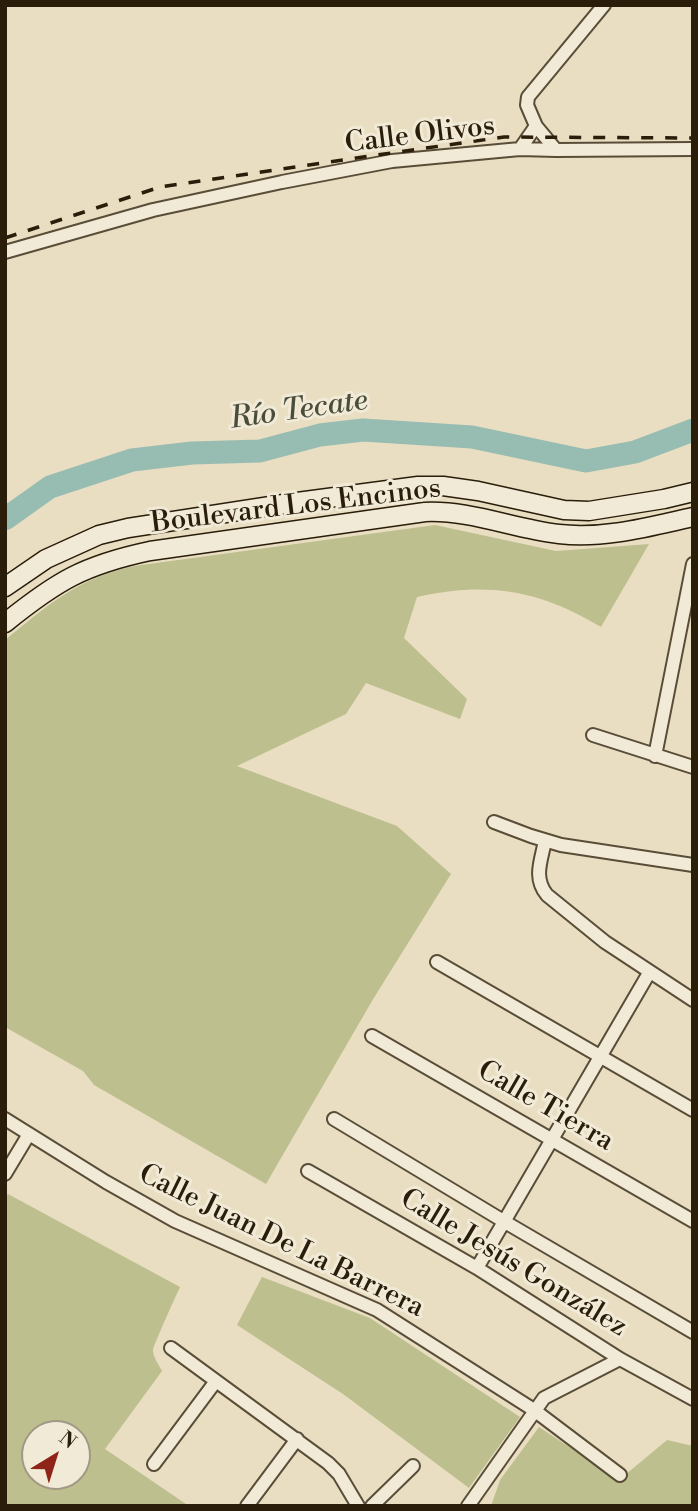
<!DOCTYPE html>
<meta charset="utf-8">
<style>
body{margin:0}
#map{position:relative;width:698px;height:1511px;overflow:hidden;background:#e9dec2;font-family:"Libre Bodoni",serif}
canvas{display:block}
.frame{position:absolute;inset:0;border:7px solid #2a1d0a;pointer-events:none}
.north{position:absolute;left:21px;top:1420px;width:70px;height:70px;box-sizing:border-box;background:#f1ead7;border:2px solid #a19885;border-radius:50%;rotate:38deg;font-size:19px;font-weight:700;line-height:28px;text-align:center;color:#2a1d0a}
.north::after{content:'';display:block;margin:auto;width:24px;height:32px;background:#8f2418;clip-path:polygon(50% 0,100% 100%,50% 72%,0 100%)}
</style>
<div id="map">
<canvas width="698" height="1511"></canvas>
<div class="frame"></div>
<div class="north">N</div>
</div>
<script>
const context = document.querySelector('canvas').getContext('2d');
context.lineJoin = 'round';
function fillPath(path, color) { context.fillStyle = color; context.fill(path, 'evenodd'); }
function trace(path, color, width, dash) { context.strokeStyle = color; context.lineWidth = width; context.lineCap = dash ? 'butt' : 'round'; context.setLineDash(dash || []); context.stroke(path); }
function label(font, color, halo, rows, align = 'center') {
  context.font = font + ' "Libre Bodoni",serif'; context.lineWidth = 6; context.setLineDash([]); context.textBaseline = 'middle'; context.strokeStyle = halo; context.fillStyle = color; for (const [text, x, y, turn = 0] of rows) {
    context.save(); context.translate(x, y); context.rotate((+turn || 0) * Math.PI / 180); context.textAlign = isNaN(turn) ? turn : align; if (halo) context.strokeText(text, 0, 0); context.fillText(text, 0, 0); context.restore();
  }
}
fillPath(new Path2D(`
 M 435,525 L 556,551 L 649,544 L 601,627 C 540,590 487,581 417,597 L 404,638 L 467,699 L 460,719 L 366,683 L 346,714 L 237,766 L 397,826 L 451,874 L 372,1001 L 266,1184 L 94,1085 L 83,1071 L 5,1027 L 5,640 C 48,605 78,578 134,566 Z
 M 8,1194 L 180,1287 C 176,1296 153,1346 153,1350 C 153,1357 159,1365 162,1371 L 105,1449 L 189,1506 L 5,1506 L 5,1199 ZM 35,1434 L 77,1434 L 77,1476 L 35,1476 Z
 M 262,1277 L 370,1318 L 520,1417 L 469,1488 L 343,1394 L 237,1325 Z
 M 539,1427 L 619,1480 L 667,1440 L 693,1446 L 693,1506 L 491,1506 L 500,1480 Z`), '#bebf8e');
trace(new Path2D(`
 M 5,519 L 50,487 L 132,460 L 192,453 L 260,451 L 320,435 L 363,430 L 472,437 L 586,461 L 635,452 L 693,430`), '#97bcb1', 23);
const minor = new Path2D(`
 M 536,126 L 556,150 L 693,149
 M 520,149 L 556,150
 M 5,252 L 153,210 L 282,182 L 392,161 L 520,149 L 536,126 L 527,105 L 528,97 L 604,5
 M 593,735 L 693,767
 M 655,756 L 693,564
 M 494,822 L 531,836 L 561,845 L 693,865
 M 545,841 C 541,861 533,878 547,895 L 605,942 L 693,1000
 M 437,962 L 693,1110
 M 372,1036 L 693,1221
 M 5,1119 L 106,1182 L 175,1221 L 377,1310 L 534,1410 L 620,1475
 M 334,1119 L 505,1222 L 693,1332
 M 308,1171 L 477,1268 L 620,1359 L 693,1399
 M 5,1174 L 29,1134
 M 477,1268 L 649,973
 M 171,1348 L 328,1463 L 339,1474 L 358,1506
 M 154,1464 L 216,1381
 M 247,1506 L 297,1439
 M 372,1506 L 413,1466
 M 468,1506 L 544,1398 L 620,1359`);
const secondary = new Path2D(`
 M 5,587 L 46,559 L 99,535 L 128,528 L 290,503 L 418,486 L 443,486 L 478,491 L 564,510 L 589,511 L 664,499 L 693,492
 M 5,623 C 57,581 84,565 150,551 L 425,512 C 471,510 514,529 559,534 C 605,539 648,527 693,517`);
trace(minor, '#5a4d38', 16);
trace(secondary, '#2a1d0a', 21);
trace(minor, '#f1ead7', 12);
trace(secondary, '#f1ead7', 18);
trace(new Path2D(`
 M 5,238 L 160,187 L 370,156 L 504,137 L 693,138`), '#2a1d0a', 3.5, [12, 12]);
label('28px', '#2a1d0a', '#f1ead7', [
 ["Calle Olivos",420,136,-7],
 ["Boulevard Los Encinos",296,507,-7],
 ["Calle Tierra",545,1107,30],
 ["Calle Juan De La Barrera",281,1242,26],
 ["Calle Jesús González",513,1264,31]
]);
label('italic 30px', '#4b4d3c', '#f1ead7', [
 ["Río Tecate",299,411,-8]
]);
</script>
